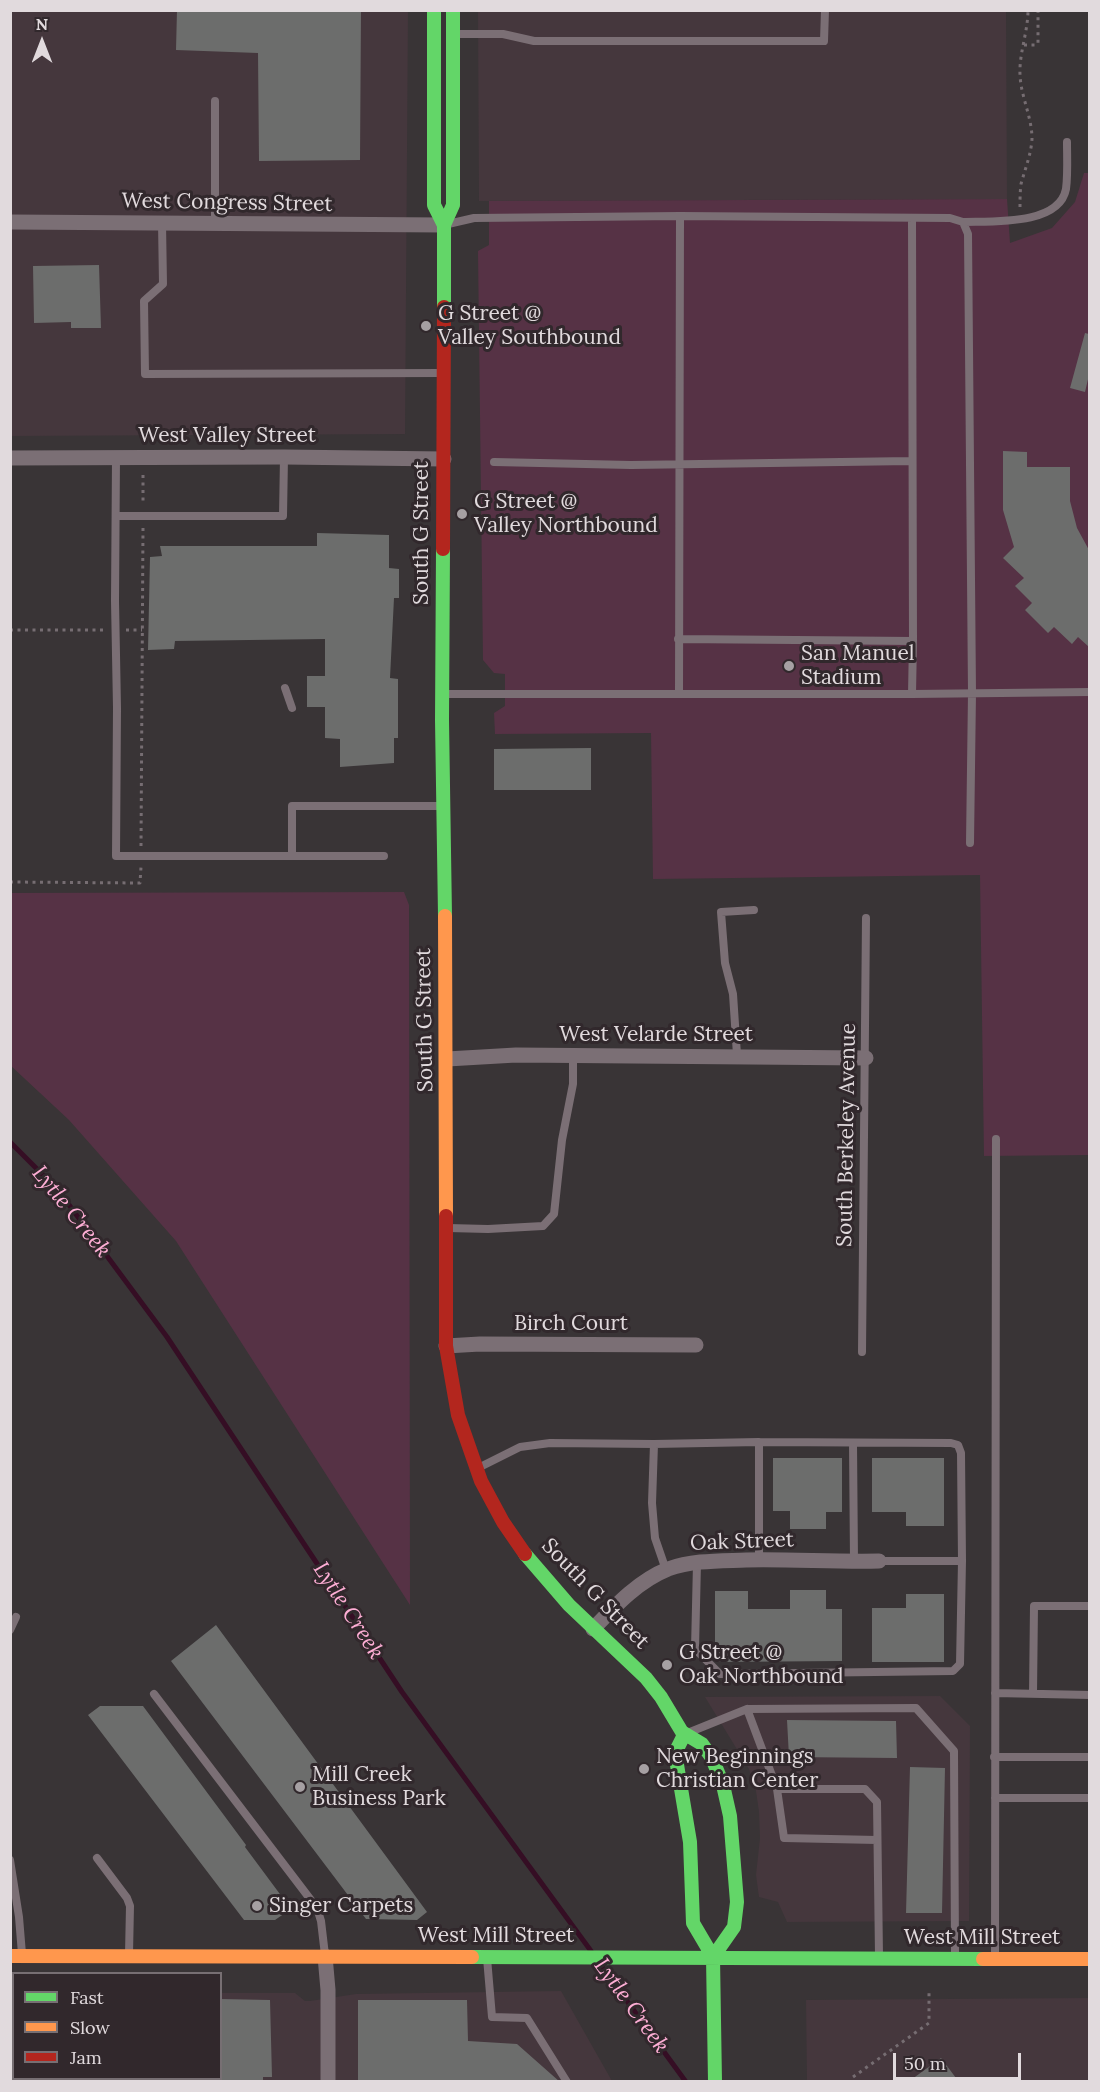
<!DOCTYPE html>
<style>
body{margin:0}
#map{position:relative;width:1100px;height:2092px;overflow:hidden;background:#393436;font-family:Lora,serif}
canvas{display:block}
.frame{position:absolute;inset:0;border:12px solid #e1dadd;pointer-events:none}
.legend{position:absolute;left:12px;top:1972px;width:210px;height:108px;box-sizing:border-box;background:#31282c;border:2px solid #776f73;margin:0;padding:8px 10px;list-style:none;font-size:18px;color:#e1dadd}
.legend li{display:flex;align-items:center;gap:12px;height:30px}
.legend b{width:30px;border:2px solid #776f73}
.north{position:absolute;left:12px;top:12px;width:60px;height:60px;-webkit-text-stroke:4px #31282c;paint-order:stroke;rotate:0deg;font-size:16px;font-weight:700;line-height:24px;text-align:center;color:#e1dadd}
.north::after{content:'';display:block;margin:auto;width:21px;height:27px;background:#e1dadd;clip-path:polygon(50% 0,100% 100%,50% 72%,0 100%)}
.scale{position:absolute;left:893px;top:2053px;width:128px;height:27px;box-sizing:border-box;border:3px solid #e1dadd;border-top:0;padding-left:8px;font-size:18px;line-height:21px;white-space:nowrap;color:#e1dadd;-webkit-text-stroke:4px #31282c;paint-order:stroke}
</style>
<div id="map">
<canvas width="1100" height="2092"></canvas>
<div class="frame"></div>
<ul class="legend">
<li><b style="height:8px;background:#63d668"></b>Fast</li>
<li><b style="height:8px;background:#ff974d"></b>Slow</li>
<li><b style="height:8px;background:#b3261e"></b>Jam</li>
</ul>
<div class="north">N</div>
<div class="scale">50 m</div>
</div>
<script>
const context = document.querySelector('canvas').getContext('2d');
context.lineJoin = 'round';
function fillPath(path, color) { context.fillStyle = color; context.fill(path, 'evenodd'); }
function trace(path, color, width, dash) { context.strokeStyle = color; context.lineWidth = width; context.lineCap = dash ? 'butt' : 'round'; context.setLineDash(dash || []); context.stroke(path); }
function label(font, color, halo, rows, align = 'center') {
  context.font = font + ' Lora,serif'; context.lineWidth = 6; context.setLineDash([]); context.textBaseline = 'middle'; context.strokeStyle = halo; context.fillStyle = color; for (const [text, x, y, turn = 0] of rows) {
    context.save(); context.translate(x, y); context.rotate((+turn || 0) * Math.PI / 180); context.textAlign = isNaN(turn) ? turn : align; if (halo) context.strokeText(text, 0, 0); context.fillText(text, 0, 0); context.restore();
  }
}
fillPath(new Path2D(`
 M 10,11 L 408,11 L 405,434 L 11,436 Z
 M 478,11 L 1006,11 L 1007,199 L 479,201 Z
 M 940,1696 L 970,1726 L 969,1921 L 787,1922 L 778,1902 L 759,1897 L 756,1875 L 760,1838 L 759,1812 L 756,1791 L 749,1769 L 705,1697 Z
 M 561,1991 L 612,2081 L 11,2081 L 10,1994 L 14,1994 L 14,2078 L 220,2078 L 221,1993 L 295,1993 L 305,2001 L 310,2001 L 356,1994 Z
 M 1089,1998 L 1089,2081 L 807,2081 L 806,2000 Z`), '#45373d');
fillPath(new Path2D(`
 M 1084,173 L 1089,173 L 1089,1155 L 984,1156 L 980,875 L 653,879 L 651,733 L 495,734 L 494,713 L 505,706 L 505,674 L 494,673 L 483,660 L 478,251 L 489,245 L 489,201 L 1007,199 L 1010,243 L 1052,228 L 1075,202 Z
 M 404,892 L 409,905 L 410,1605 L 176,1241 L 69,1120 L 10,1065 L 11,893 Z`), '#563245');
trace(new Path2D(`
 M 10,1142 L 58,1190 L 167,1337 L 402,1692 L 591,1951
 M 600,1964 L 686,2082`), '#350e24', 5);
fillPath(new Path2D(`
 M 177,10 L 361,10 L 360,160 L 259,161 L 258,53 L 176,50 Z
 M 99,265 L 101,328 L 71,328 L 71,322 L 34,323 L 33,266 Z
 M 1085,333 L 1089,334 L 1089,375 L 1085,392 L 1070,388 Z
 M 1003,451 L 1027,452 L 1027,467 L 1070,467 L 1070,501 L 1077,528 L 1089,550 L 1089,647 L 1078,637 L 1072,644 L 1054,627 L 1048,633 L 1025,610 L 1032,603 L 1015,586 L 1024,578 L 1003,558 L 1014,547 L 1003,510 Z
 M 317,533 L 389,535 L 389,568 L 399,569 L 399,598 L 394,598 L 390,678 L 398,679 L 398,738 L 394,738 L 394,763 L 340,767 L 340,739 L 325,738 L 325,707 L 307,707 L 307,676 L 325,676 L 325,639 L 175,641 L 174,649 L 148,650 L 150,557 L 162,556 L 160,546 L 317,546 Z
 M 591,748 L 591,790 L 494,790 L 494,749 Z
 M 773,1458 L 842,1458 L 842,1512 L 826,1512 L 826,1529 L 790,1529 L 790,1511 L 773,1511 Z
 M 872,1458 L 944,1458 L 944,1526 L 906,1526 L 906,1512 L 872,1512 Z
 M 790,1590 L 826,1590 L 826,1609 L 842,1609 L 842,1661 L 717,1662 L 715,1660 L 715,1591 L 748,1591 L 748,1609 L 790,1609 Z
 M 906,1594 L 944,1594 L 944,1662 L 872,1662 L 872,1608 L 906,1608 Z
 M 216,1625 L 427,1912 L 417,1920 L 366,1919 L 171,1661 Z
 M 100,1706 L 143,1706 L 246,1845 L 245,1847 L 291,1909 L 275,1920 L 244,1920 L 88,1715 Z
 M 787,1720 L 896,1721 L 897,1758 L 789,1757 Z
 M 910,1767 L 945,1768 L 942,1913 L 906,1913 Z
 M 220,1999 L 270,2000 L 272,2077 L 263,2077 L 263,2082 L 220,2082 Z
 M 358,2000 L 467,2000 L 468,2041 L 517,2044 L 560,2082 L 358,2082 Z
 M 941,2058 L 959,2082 L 908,2082 Z`), '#6c6d6c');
trace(new Path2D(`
 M 1024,45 L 1036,45 L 1038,43 L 1038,10
 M 1020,207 C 1020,200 1020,192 1021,184 C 1025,169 1031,155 1032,139 C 1032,117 1021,97 1020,75 C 1019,53 1028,32 1028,10
 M 143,475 L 143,504
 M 10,630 L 105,630
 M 126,630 L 142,630
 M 141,846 L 143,528
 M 10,882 L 140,883 L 141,867
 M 853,2077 L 929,2023 L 929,1989`), '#766d72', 3, [3, 4.5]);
trace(new Path2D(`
 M 456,34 L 503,34 L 534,41 L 824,41 L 825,10
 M 215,101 L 215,223
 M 963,222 C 991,221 1059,226 1066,189 C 1068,174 1067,157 1067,142
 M 162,223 L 163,284 L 144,301 L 145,374 L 441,373
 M 448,224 L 474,218 L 680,216 L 950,218 L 963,222 L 968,234 L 972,693 L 970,843
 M 116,458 L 115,601 L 117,708 L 116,856 L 384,856
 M 494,462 L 631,465 L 911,461
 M 116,516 L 283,516 L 284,457
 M 678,639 L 913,641 L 912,218
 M 285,688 L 292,708
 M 679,693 L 680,216
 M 443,694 L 912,694 L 1090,692
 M 912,694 L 913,641
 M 292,856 L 292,806 L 442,806
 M 737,1055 L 733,994 L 725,963 L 721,912 L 754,910
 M 448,1228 L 488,1229 L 543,1226 L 554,1214 L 562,1140 L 573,1084 L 573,1056
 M 862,1352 L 866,918
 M 759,1442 L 951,1443 L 958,1445 L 961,1453 L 962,1561 L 879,1561
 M 853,1443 L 854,1561
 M 654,1444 L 759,1442 L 759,1560
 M 478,1468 L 520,1447 L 550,1443 L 654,1444 L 652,1503 L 655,1538 L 666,1570
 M 697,1563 L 695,1649 L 720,1674 L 953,1671 L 960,1664 L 962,1561
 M 10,1630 L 16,1617
 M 995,1693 L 1090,1695
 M 154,1694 L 317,1908 L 321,1921 L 325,1955
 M 1033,1694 L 1034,1606 L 1090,1606
 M 747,1709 L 916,1708 L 954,1751 L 955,1955
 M 690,1732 L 747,1709 L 777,1789 L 865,1789 L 877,1802 L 879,1956
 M 994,1757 L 1090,1757
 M 777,1789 L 784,1838 L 877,1840
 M 995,1798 L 1090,1798
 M 97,1858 L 127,1898 L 130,1906 L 129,1954
 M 10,1860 L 19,1917 L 22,1954
 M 995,1957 L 996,1139
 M 487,1958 L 492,2017 L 527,2018 L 567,2082`), '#7b6f75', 8);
trace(new Path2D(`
 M 10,222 L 444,225
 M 10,458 L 284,457 L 444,459
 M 447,1059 L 516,1055 L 866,1058
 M 446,1346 L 480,1344 L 696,1345
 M 593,1629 C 615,1606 638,1581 668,1569 C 694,1560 719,1561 746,1560 C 790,1559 835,1562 879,1561
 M 325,1956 L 328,1990 L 328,2082`), '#7b6f75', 15);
trace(new Path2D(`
 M 434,10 L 434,205 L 444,225
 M 444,307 L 444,225 L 453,205 L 453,10
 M 443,549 L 442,720 L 445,916
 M 525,1554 L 569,1605 L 646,1678 L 661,1697 L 682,1732 L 702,1744 L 712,1758 L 723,1785 L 730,1816 L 737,1902 L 734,1927 L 713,1957
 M 684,1735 L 675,1753 L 690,1842 L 693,1923 L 713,1957 L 715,2082
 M 472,1957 L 983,1959`), '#63d668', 14);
trace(new Path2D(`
 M 445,916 L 446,1216
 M 10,1956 L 472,1957
 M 983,1959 L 1090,1959`), '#ff974d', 14);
trace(new Path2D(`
 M 443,549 L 444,307
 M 446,1216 L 446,1346 L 458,1415 L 481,1481 L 503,1522 L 525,1554`), '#b3261e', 14);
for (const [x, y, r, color] of [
 [426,326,6,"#a6a0a3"],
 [462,514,6,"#a6a0a3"],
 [789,666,6,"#a6a0a3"],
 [667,1665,6,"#a6a0a3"],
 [644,1769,6,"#a6a0a3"],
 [300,1787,6,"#a6a0a3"],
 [257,1906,6,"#a6a0a3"]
]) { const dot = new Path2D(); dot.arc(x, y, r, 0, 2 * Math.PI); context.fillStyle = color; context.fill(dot); trace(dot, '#31282c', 2); }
label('21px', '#e1dadd', '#31282c', [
 ["West Congress Street",227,203,1],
 ["West Valley Street",227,436],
 ["South G Street",422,533,-90],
 ["South G Street",425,1020,-91],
 ["West Velarde Street",656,1035],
 ["South Berkeley Avenue",847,1135,-89],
 ["Birch Court",571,1324],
 ["Oak Street",742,1542,-2],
 ["South G Street",595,1594,46],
 ["West Mill Street",496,1936],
 ["West Mill Street",982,1938]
]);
label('21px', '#e1dadd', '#31282c', [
 ["G Street @",438,314],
 ["Valley Southbound",438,338],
 ["G Street @",474,502],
 ["Valley Northbound",474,526],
 ["San Manuel",801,654],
 ["Stadium",801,678],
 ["G Street @",679,1653],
 ["Oak Northbound",679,1677],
 ["New Beginnings",656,1757],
 ["Christian Center",656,1781],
 ["Mill Creek",312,1775],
 ["Business Park",312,1799],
 ["Singer Carpets",269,1906]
], 'left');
label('italic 22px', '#feaed5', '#31282c', [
 ["Lytle Creek",71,1212,51],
 ["Lytle Creek",348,1611,57],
 ["Lytle Creek",631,2006,54]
]);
</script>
